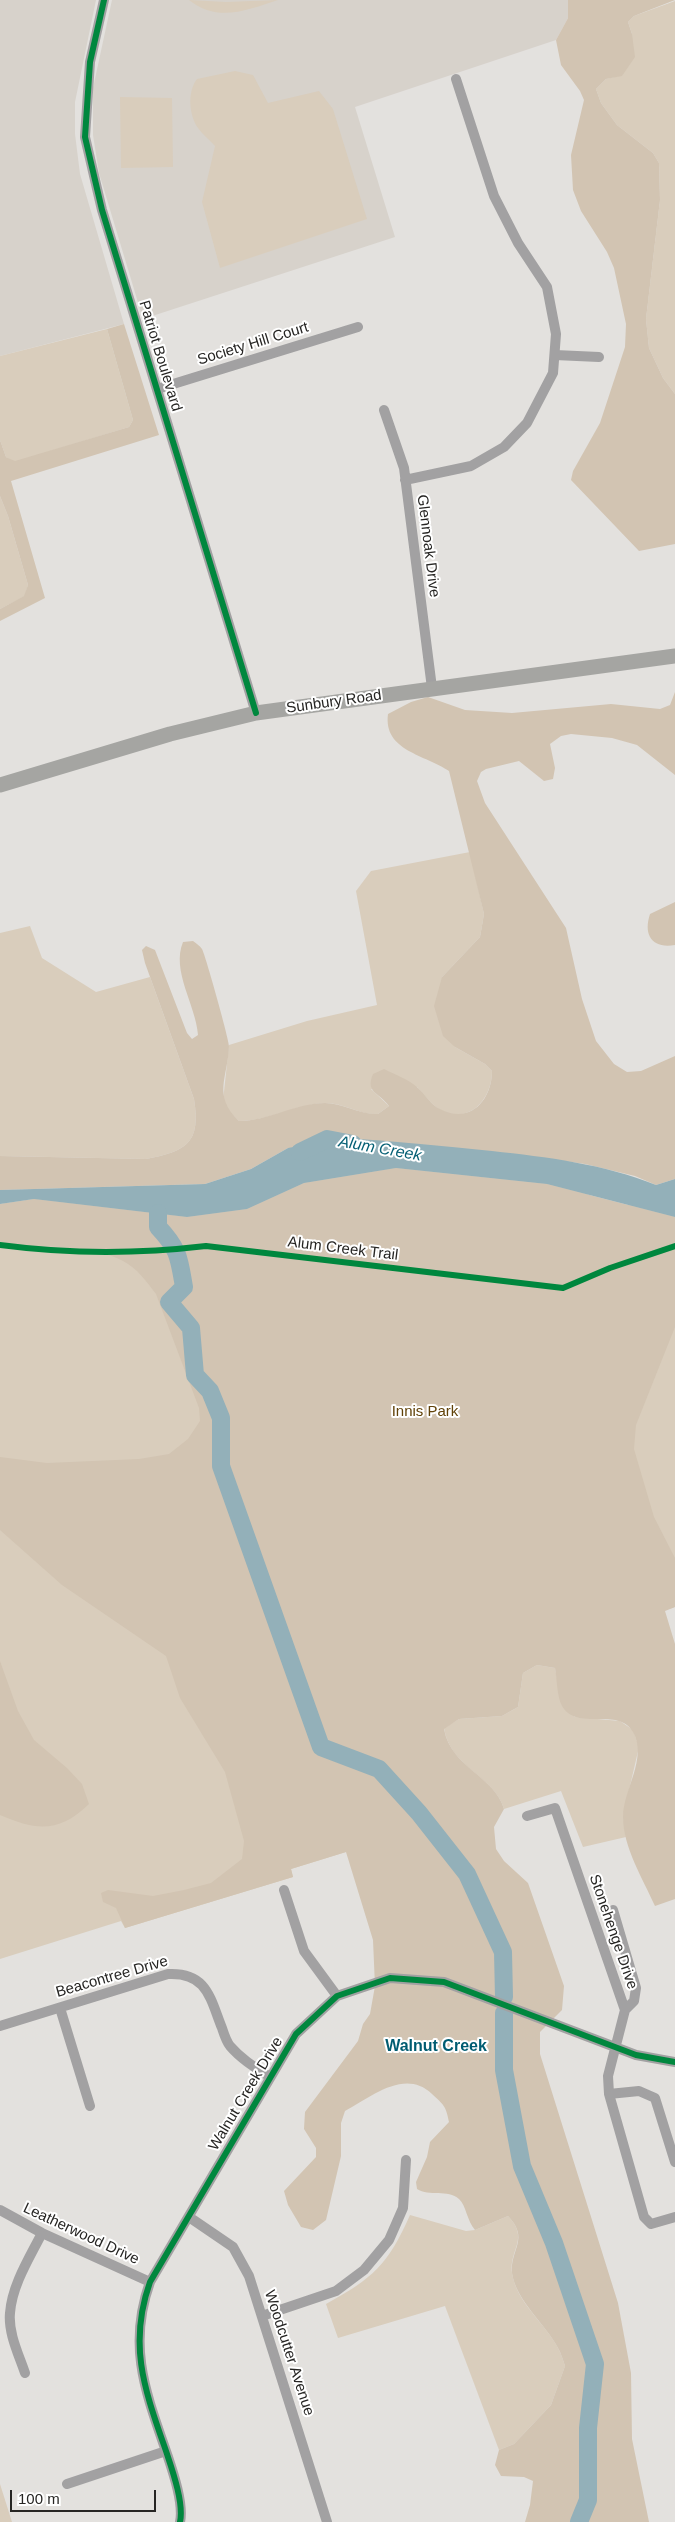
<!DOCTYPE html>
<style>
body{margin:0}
#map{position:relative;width:675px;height:2522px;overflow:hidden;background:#e3e1de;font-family:Helvetica,sans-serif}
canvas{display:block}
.scale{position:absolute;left:10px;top:2490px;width:146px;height:22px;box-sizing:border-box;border:2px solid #262523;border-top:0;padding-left:6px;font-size:15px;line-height:18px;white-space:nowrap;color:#262523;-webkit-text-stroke:4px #fff;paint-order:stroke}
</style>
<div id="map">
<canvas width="675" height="2522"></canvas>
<div class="scale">100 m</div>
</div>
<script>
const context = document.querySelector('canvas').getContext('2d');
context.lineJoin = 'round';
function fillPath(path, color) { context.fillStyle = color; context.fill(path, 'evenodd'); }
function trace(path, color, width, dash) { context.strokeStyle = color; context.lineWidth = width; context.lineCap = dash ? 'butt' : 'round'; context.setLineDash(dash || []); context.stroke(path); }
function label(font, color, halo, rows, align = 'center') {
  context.font = font + ' Helvetica,sans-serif'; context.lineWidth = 4; context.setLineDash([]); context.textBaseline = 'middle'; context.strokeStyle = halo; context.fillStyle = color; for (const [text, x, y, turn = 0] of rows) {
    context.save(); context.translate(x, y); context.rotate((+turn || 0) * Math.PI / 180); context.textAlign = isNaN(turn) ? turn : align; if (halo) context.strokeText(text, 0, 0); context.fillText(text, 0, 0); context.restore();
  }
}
fillPath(new Path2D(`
 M 0,0 L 96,0 L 75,102 L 75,134 L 80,174 L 124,324 L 0,356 Z
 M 112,0 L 568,0 L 569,4 L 568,18 L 556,40 L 355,107 L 395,237 L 143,319 L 99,173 L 93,135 L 93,88 Z`), '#d7d2cb');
fillPath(new Path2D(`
 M 189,0 L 226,2 L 278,0 C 247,10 218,23 189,0 Z
 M 675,1 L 675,394 L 663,378 L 649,348 L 646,319 L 660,200 L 659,163 L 653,153 L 617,125 L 601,103 L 596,89 L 606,79 L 622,75 L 632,34 L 628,22 L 634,16 Z
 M 235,71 L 253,75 L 268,103 L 319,91 L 333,109 L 367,219 L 220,268 L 202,202 L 215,146 C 210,140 203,135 198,128 C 189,115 187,92 197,79 Z
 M 120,97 L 172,98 L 173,167 L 121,168 Z
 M 107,329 L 133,420 L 129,427 L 15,462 L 6,457 L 0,440 L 0,356 Z
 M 0,496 L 8,516 L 28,585 L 25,596 L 0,609 Z
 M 470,852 L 484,914 L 480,937 L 442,977 L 455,1047 L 485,1064 L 492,1071 C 492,1100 468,1126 439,1109 C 431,1104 424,1094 417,1087 L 371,1089 L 389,1106 L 378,1114 C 359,1115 342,1102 324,1103 C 295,1105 268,1121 239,1121 L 228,1111 L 223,1101 L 229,1045 L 307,1021 L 377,1005 L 356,891 L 371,871 Z
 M 30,926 L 42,958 L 96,992 L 150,977 L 194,1099 C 201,1143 187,1151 146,1159 L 0,1156 L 0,933 Z
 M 327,1139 L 566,1183 L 618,1210 L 675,1182 L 675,1607 L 308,1725 L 346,1852 L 291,1869 L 293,1877 L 125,1928 L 121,1921 L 0,1959 L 0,1204 L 34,1199 L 225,1187 Z
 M 537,1665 L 555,1668 L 562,1705 L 575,1717 L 620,1721 L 633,1730 L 639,1747 L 623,1816 L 626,1837 L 583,1847 L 561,1791 L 504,1809 C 495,1776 450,1768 444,1728 L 459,1719 L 502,1716 L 518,1707 L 523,1673 Z
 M 410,2215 L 466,2231 L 475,2230 L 508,2216 C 530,2239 509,2249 512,2273 C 516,2302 545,2323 558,2348 C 561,2353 563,2360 565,2366 L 551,2405 L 514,2444 L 499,2450 L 445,2306 L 338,2338 L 326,2304 C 373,2278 388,2265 410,2215 Z
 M 0,2484 L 12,2522 L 0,2522 Z`), '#d9cdbc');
fillPath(new Path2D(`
 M 568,0 L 675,0 L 634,16 L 628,22 L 632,34 L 635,57 L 622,76 L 606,79 L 596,89 L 601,103 L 617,125 L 653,153 L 659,163 L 660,200 L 646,319 L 649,348 L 663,378 L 675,394 L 675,544 L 639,551 L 571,480 L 573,471 L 600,423 L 625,347 L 626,324 L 614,268 L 607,252 L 581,211 L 573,190 L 571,155 L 584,100 L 580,91 L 561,65 L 556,40 L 568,18 Z
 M 124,324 L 159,435 L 11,481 L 45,598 L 0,621 L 0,609 L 24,596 L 28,585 L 8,516 L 0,496 L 0,440 L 6,457 L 15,461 L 129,427 L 133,420 L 107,329 Z
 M 675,692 L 675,775 L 637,745 L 612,738 L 571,734 L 561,736 L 550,744 L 555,768 L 553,779 L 544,781 L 519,761 L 486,769 L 481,772 L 477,781 L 485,803 L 566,928 L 582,999 L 596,1041 L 614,1064 L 627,1072 L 641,1071 L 675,1056 L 675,1179 L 656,1185 L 635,1176 L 585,1164 L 514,1154 L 288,1148 L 251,1169 L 205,1184 L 0,1190 L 0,1156 L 146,1159 C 187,1151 201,1143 194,1099 L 145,963 L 142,950 L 146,946 L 155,950 L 187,1033 L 192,1039 L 198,1035 C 196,1005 171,971 183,942 L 193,941 C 196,943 200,946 202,949 C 205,954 229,1039 229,1046 C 228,1078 212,1095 239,1121 C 268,1121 296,1103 325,1103 C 343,1103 360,1115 378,1114 L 389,1106 C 379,1092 365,1093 373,1074 L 384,1069 C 396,1075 408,1079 418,1088 C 425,1094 431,1105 440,1109 C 470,1125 492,1100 492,1071 L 485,1064 L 455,1047 L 443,1036 L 434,1006 L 442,977 L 480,937 L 484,914 L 449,771 C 426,755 383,751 388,714 L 411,702 L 428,697 L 465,710 L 512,713 L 611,704 L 660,709 L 670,705 Z
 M 675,902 L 675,945 C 652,949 643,935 650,914 Z
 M 396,1168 L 547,1184 L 675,1217 L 675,1327 L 636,1425 L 634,1449 L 654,1517 L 675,1558 L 675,1607 L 665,1611 L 675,1644 L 675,1899 L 655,1906 C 643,1879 623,1847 623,1817 C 623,1790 648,1758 633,1732 C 618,1706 577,1732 562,1706 C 557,1697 557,1679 555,1668 L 537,1665 L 523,1673 L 518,1707 L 502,1716 L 459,1719 L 444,1729 C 451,1768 495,1776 504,1809 L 494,1827 L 496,1849 L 504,1861 L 528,1883 L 564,1986 L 562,2010 L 540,2032 L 540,2054 L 618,2303 L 631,2373 L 632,2439 L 649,2522 L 525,2522 L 530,2505 L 533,2481 L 524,2477 L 501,2476 L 495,2465 L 499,2450 L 514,2444 L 551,2405 L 565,2366 C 563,2360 561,2353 558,2348 C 545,2323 516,2301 512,2273 C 510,2249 530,2239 508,2216 L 475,2230 C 467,2221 466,2205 459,2199 C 448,2189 429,2197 417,2189 L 416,2182 L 427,2157 L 430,2142 L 449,2122 C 446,2106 444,2105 432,2094 C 405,2068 371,2097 345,2111 L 341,2123 L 341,2156 L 326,2220 L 313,2230 L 301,2227 L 288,2205 L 284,2191 L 316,2157 L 316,2148 L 304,2129 L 305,2112 L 358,2041 L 363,2024 L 370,2014 L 375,1986 L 373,1940 L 346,1852 L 291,1869 L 293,1877 L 125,1928 L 116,1908 L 103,1902 L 101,1893 L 108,1890 L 153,1896 L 184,1890 L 211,1883 L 242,1859 L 244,1841 L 225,1772 L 180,1698 L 166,1656 L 62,1585 L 0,1530 L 0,1457 L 47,1463 L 139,1459 L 169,1454 L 188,1439 L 200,1421 L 199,1408 L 156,1294 C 147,1282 137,1268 123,1261 C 95,1245 34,1247 0,1243 L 0,1204 L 34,1199 L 187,1217 L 247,1209 L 304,1183 Z
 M 0,1661 L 18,1711 L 34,1740 L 67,1768 L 82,1784 L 89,1804 C 59,1833 37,1831 0,1815 Z`), '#d2c4b2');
fillPath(new Path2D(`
 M 343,1138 C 393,1141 442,1146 492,1151 C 547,1157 604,1164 656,1185 L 675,1179 L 675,1217 L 547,1184 L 396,1168 L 304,1183 L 247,1209 L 187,1217 L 34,1199 L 0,1204 L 0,1190 L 205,1184 L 251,1169 L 288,1148 Z`), '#93b0b9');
trace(new Path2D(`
 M 300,1152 L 327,1139 L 353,1144
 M 158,1213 L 158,1227 C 179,1249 179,1258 184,1287 L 169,1302 L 191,1328 L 195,1375 L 210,1391 L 221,1418 L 221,1466 L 321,1747 L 379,1769 L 419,1813 L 467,1874 L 503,1952 L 504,1997
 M 504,2013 L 504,2070 L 522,2166 L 554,2243 L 595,2364 L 588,2428 L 588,2500 L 579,2522`), '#93b0b9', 18);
trace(new Path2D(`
 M 104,0 L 90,62 L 85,137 L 102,210 L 256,713
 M 555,355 L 599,357
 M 157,389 L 358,327
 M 384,410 L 404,468 L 432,688
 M 405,480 L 471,466 L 504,447 L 527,423 L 553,373 L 556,334 L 547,287 L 518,243 L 494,196 L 456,79
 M 527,1816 L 555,1808 L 625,2010 L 608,2076 L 609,2094 L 644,2217 L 651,2224 L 675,2217
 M 284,1890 L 304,1951 L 337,1996
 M 613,1910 L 636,1988 L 634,2001 L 625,2010
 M 60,2008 L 90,2106
 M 0,2026 L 168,1974 C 207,1972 210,1998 222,2028 C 224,2034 226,2041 230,2046 C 241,2059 256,2068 270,2077
 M 609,2094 L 639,2091 L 655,2098 L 675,2162
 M 0,2210 L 42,2233 L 150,2282
 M 189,2217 L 233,2247 L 249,2276 L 327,2522
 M 262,2316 L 336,2291 L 364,2270 L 389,2240 L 403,2208 L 406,2160
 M 25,2373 C 19,2355 8,2333 10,2313 C 12,2285 30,2257 42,2233
 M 67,2484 L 166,2451
 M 180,2522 C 184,2504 173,2472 167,2454 C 146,2393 127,2347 150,2282 L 296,2034 L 337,1996 L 390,1978 L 444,1982 L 636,2055 L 675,2062`), '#a2a1a2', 10);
trace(new Path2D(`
 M 0,785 L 170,734 L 256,713 L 675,656`), '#a5a5a2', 15);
trace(new Path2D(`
 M 104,0 L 90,62 L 85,137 L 102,210 L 256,713
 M 0,1245 C 68,1254 138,1254 206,1246 L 563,1288 L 610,1268 L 675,1246
 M 180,2522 C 184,2504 173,2472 167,2454 C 146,2393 127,2347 150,2282 L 296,2034 L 337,1996 L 390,1978 L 444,1982 L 636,2055 L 675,2062`), '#00873e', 6);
label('15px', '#262523', '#fff', [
 ["Society Hill Court",253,344,-17],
 ["Patriot Boulevard",160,356,73],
 ["Glennoak Drive",428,546,83],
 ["Sunbury Road",334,702,-8],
 ["Alum Creek Trail",343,1249,7],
 ["Stonehenge Drive",613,1932,71],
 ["Beacontree Drive",112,1977,-16],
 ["Walnut Creek Drive",246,2094,-59],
 ["Leatherwood Drive",81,2234,25],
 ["Woodcutter Avenue",289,2353,72]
]);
label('15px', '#614208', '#fff', [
 ["Innis Park",425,1412]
]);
label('italic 16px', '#066075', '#fff', [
 ["Alum Creek",380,1149,10]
]);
label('bold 16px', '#005c71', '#fff', [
 ["Walnut Creek",436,2047]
]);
</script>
